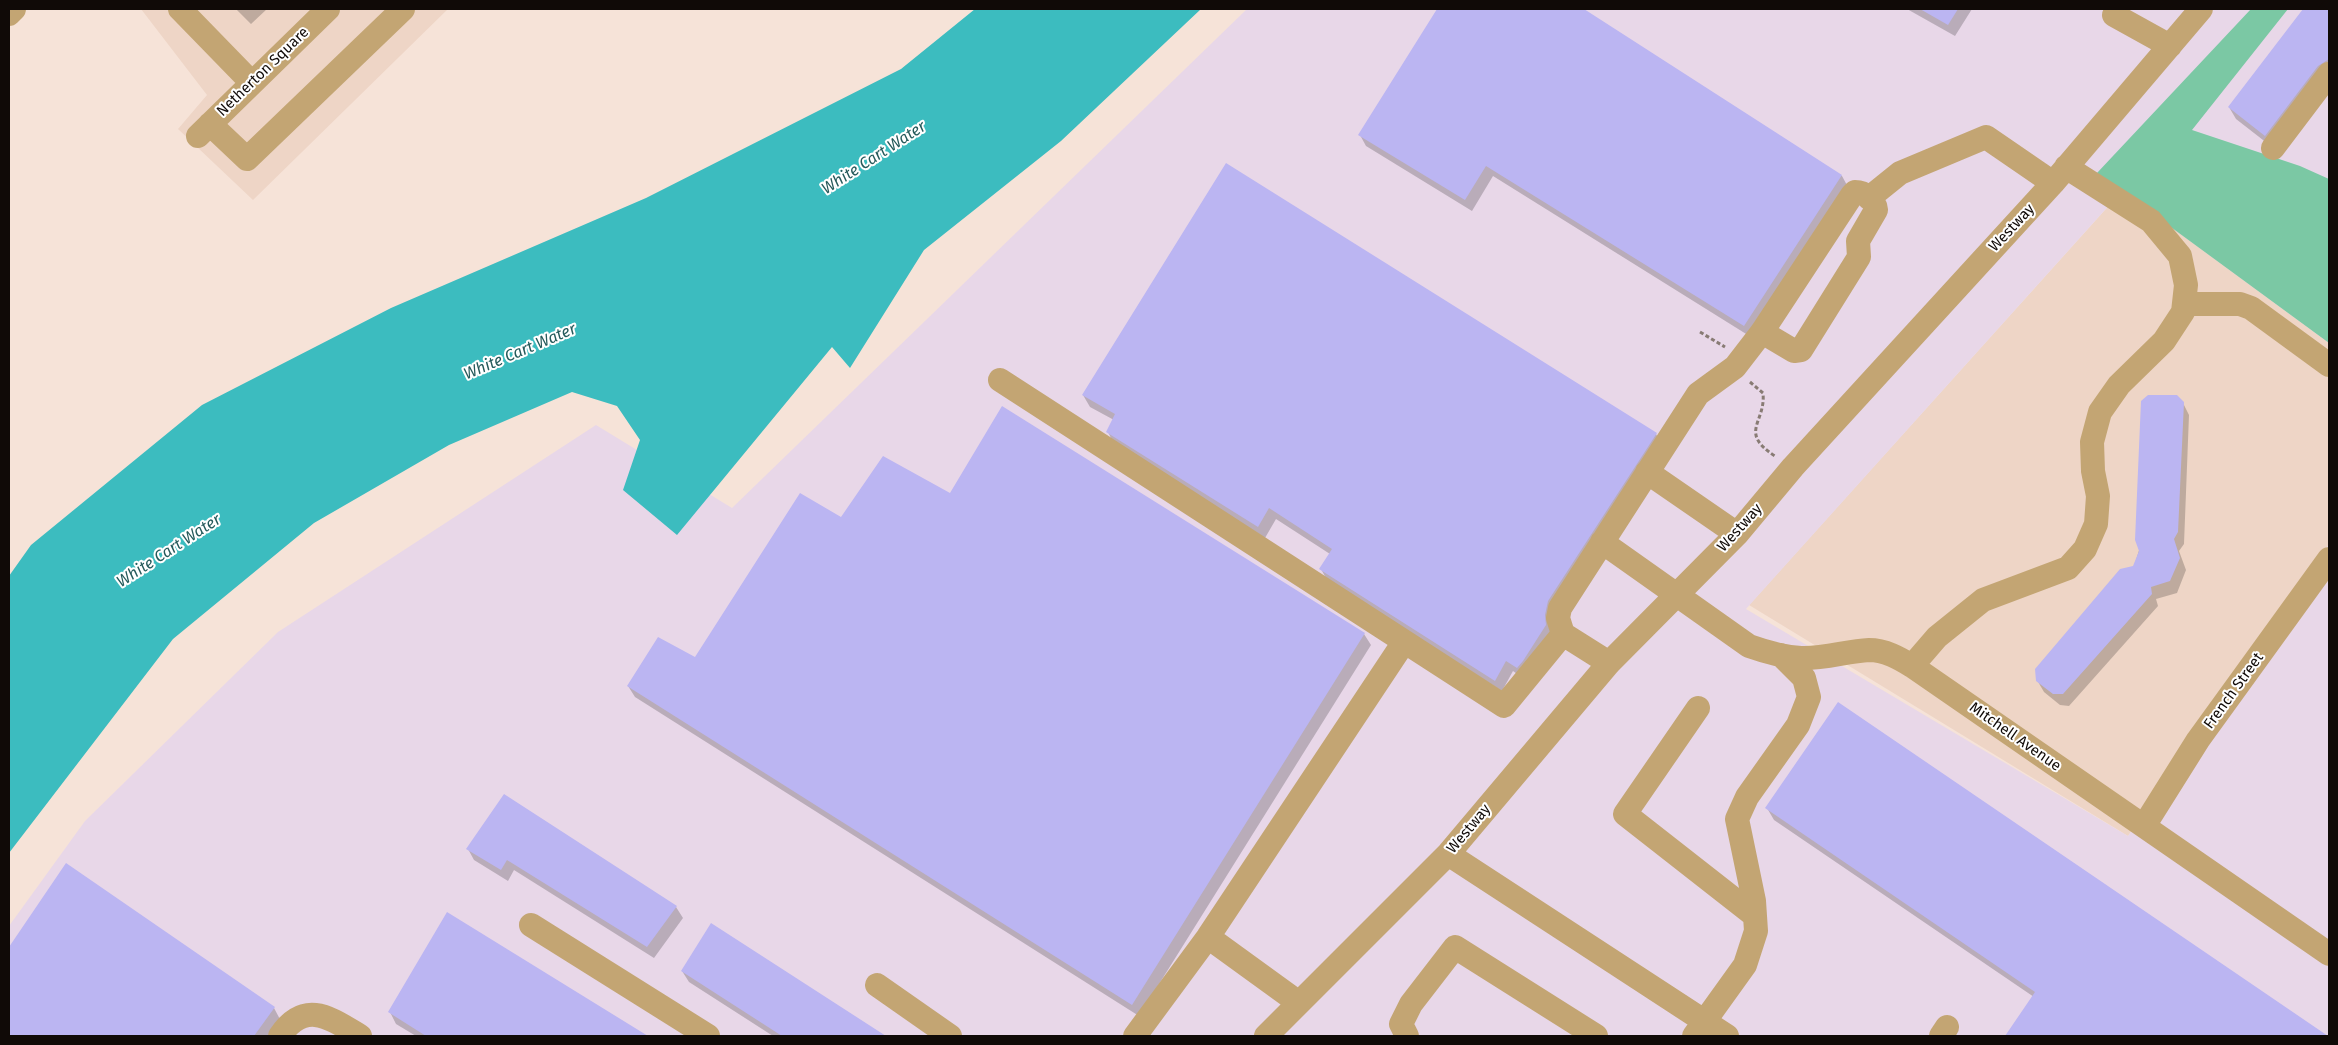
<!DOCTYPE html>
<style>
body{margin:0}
#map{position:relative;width:2338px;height:1045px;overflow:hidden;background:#f6e3d8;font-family:"Fira Sans",sans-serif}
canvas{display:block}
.frame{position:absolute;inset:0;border:10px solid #100a07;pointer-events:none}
</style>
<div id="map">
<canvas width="2338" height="1045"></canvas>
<div class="frame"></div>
</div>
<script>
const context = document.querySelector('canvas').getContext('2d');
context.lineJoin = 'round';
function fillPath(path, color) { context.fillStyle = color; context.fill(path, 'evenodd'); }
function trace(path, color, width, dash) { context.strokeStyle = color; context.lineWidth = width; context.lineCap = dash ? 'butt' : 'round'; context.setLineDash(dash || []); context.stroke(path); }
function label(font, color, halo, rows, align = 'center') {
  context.font = font + ' "Fira Sans",sans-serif'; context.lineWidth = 4; context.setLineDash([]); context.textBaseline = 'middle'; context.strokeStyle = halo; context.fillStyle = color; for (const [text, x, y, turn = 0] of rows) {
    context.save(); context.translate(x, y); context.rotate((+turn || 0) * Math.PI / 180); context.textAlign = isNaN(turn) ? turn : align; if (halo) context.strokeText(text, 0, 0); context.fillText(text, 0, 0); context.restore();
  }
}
fillPath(new Path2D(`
 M 141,9 L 448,9 L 253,200 L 178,129 L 207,95 Z
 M 2122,191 L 2329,343 L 2329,544 L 2128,836 L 1749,605 Z`), '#eed5c6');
fillPath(new Path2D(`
 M 1247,9 L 2329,9 L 2329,343 L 2122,191 L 1746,609 L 2128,836 L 2329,544 L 2329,1036 L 9,1036 L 9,926 L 85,821 L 278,632 L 596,425 L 732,508 Z`), '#e8d7e8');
fillPath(new Path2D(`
 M 2251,9 L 2288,9 L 2192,130 L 2300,166 L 2329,179 L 2329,343 L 2097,173 Z`), '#7bc8a4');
fillPath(new Path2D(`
 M 975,9 L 1201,9 L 1061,141 L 924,250 L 850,368 L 832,347 L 677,535 L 623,490 L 640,440 L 617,406 L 572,392 L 449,445 L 314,523 L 173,639 L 9,853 L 9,576 L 31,545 L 202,405 L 391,308 L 646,198 L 901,69 Z`), '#3cbcbf');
fillPath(new Path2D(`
 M 236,9 L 267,9 L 251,24 Z
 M 1439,9 L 1581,9 L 1842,176 L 1848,187 L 1751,337 L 1493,176 L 1472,211 L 1366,146 L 1360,135 Z
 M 1907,9 L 1972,9 L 1955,36 Z
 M 2304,9 L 2329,9 L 2329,75 L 2272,147 L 2236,119 L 2229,107 Z
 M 1083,395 L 1656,434 L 1662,445 L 1552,637 L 1524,679 L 1513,671 L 1502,691 L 1327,580 L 1321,569 L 1330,554 L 1276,519 L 1265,538 L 1114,444 L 1108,432 L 1114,420 L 1090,407 Z
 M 2183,403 L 2189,415 L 2184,544 L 2179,551 L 2186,570 L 2177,593 L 2156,599 L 2158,606 L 2069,706 L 2060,705 L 2044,692 L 2037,680 L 2134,567 Z
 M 951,495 L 1364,634 L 1371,645 L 1139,1016 L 635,697 L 628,686 L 695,658 Z
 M 1838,704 L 2326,1036 L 2007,1036 L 2034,997 L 1774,820 L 1767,808 Z
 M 468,849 L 676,907 L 683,918 L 654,958 L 514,870 L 508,881 L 474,860 Z
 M 66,865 L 274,1008 L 282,1023 L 274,1036 L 9,1036 L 9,949 Z
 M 448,914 L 645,1036 L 416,1036 L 396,1024 L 390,1012 Z
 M 711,925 L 884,1036 L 773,1036 L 689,982 L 682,971 Z`), '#0003');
fillPath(new Path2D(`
 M 1437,9 L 1584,9 L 1842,175 L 1744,326 L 1486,166 L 1465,200 L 1358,135 Z
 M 1920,9 L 1958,9 L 1948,25 Z
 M 2303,9 L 2329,9 L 2329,59 L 2318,66 L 2265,136 L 2228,107 Z
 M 1226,163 L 1657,433 L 1548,601 L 1545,615 L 1546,625 L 1523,661 L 1517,668 L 1506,661 L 1495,681 L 1319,569 L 1332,549 L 1269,508 L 1258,527 L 1106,432 L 1115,414 L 1082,395 Z
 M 2148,395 L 2177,395 L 2184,402 L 2178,532 L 2174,539 L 2180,558 L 2170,581 L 2151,587 L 2152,594 L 2063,694 L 2053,694 L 2036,681 L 2035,669 L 2120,569 L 2133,566 L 2139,551 L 2135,540 L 2141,401 Z
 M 1002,406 L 1365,633 L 1132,1005 L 627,686 L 658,637 L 695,657 L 800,493 L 841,517 L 883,456 L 950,493 Z
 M 1838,702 L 2328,1036 L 2005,1036 L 2035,992 L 1765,808 Z
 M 504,794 L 677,906 L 647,947 L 507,860 L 501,870 L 466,849 Z
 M 66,863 L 275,1007 L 254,1036 L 9,1036 L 9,947 Z
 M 447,912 L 648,1036 L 426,1036 L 388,1012 Z
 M 711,923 L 886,1036 L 782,1036 L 681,971 Z`), '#bbb5f2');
trace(new Path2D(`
 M 1700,332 L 1725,347
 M 1750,382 L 1763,393 C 1766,423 1738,432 1775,456`), '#887b74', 3, [4, 2.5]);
trace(new Path2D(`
 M 180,9 L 252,83
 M 9,14 L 14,9
 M 2114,15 L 2170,46
 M 210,124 L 247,159 L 403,9
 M 198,136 L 328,9
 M 2273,148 L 2329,74
 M 1869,198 L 1900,173 L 1986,137 L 2053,183
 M 2184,304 L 2240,304 L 2251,308 L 2329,365
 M 1000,380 L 1504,706 L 1563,634 L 1609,663
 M 1647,472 L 1737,534
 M 1602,542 L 1749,646 C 1766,652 1782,657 1801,658 C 1824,659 1847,651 1869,650 C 1885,650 1899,658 1912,666 L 2329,954
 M 1563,634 L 1558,618 L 1560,608 L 1698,394 L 1735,367 L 1762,332 L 1852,195 L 1855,192 C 1865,192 1875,200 1876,210 L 1858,241 L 1859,257 L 1801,350 L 1794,351 L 1762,332
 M 1912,666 L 1937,637 L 1983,600 L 2068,568 L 2085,549 L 2096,524 L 2098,496 L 2093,471 L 2092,442 L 2100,412 L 2119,385 L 2164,341 L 2183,312 L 2186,285 L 2180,256 L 2151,221 L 2066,167
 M 1698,708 L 1625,814 L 1754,915
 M 2144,826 L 2198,740 L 2329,559
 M 1448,854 L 1727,1036
 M 531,925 L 708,1036
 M 1208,937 L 1299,1003
 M 877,985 L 950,1036
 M 280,1036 C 305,999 330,1018 360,1036
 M 1135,1036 L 1208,937 L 1404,642
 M 1266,1036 L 1448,854 L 1609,663 L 1737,534 L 1793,467 L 2053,183 L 2201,9
 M 1407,1036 L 1401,1024 L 1411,1004 L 1455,947 L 1596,1036
 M 1694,1036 L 1745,965 L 1756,931 L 1754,901 L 1737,819 L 1747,797 L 1798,725 L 1809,697 L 1804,678 L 1781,655
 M 1941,1036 L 1947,1027`), '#c3a573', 24);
label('15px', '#100a07', '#fff', [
 ["Netherton Square",263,72,-44],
 ["Westway",2012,228,-47],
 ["Westway",1740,528,-48],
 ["French Street",2234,691,-54],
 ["Mitchell Avenue",2015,737,35],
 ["Westway",1469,829,-50]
]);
label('italic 16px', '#255a5b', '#fff', [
 ["White Cart Water",874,158,-33],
 ["White Cart Water",520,352,-23],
 ["White Cart Water",169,551,-33]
]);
</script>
